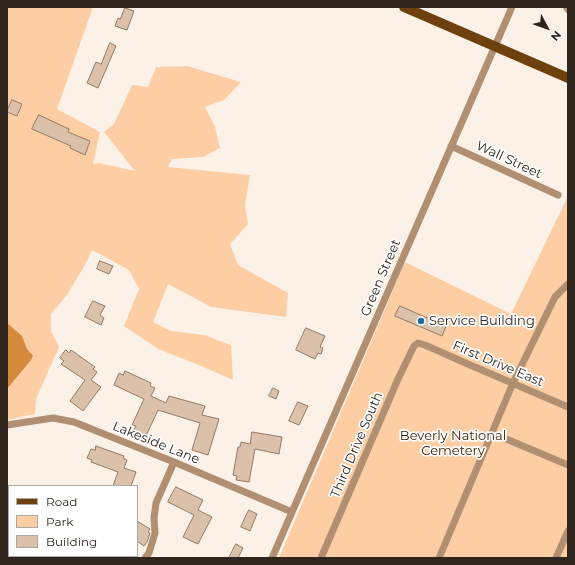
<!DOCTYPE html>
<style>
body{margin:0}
#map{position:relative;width:575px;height:565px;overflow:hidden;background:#fcf1e7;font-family:Montserrat,sans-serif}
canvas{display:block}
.frame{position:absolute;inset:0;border:8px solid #2f251c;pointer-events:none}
.legend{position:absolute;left:8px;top:485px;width:130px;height:72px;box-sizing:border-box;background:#fff;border:1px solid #aca8a4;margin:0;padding:5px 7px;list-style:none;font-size:12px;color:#2f251c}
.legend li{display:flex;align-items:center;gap:8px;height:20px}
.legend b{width:20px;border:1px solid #aca8a4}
.north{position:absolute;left:527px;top:8px;width:40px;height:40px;-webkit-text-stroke:3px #fff;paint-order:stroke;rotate:131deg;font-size:11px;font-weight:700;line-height:16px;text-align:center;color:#2f251c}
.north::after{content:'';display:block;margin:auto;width:14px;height:18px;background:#2f251c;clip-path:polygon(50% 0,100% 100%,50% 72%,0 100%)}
</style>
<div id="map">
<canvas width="575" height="565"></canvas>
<div class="frame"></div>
<ul class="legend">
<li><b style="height:5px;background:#6e400e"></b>Road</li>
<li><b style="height:11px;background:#fdcea4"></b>Park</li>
<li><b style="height:11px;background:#dcc1aa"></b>Building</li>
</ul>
<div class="north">N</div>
</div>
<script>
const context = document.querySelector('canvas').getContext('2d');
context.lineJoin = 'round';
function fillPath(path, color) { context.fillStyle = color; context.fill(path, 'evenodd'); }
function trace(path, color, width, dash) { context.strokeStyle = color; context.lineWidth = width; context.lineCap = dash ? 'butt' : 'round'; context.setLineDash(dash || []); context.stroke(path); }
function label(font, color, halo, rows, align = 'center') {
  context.font = font + ' Montserrat,sans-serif'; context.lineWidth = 3.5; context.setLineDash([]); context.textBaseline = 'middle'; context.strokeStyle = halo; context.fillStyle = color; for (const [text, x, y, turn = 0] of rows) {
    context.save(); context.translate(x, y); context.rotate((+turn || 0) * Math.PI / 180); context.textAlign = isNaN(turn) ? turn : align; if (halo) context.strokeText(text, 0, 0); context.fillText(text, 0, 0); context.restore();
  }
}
fillPath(new Path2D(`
 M 7,7 L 93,7 L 57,109 L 100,132 L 93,164 L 99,163 L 135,171 L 104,132 L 114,124 L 132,85 L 148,87 L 156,67 L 187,66 L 241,82 L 224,100 L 205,107 L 215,127 L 220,148 L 203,157 L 172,159 L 168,167 L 250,175 L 245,205 L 248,224 L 230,244 L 238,265 L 288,293 L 286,317 L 211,307 L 168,284 L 153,322 L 171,331 L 204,335 L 231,345 L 233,380 L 199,365 L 158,349 L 124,326 L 139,289 L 129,270 L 92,250 L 85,265 L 66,296 L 51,314 L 51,331 L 59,347 L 36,399 L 35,414 L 7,420 Z
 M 568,196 L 568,558 L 279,558 L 405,262 L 511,314 Z`), '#fdcea4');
fillPath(new Path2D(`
 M 7,323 L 22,336 L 27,349 L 33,356 L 31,360 L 7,389 Z`), '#d5893d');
const building = new Path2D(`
 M 125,8 L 134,11 L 127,30 L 115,26 L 118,18 L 120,19 Z
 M 110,43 L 116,46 L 98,88 L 87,83 L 96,62 L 101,64 Z
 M 12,100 L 22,104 L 17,116 L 7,112 Z
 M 39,115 L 69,129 L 68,132 L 90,141 L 85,155 L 70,148 L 71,146 L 32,129 Z
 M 100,261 L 113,266 L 109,274 L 97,269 Z
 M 93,301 L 105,306 L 100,315 L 104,318 L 101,325 L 85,317 Z
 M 400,306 L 446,326 L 442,336 L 395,316 Z
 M 306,328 L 325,336 L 320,347 L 323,348 L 321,354 L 318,353 L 315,359 L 296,350 Z
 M 66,350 L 69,353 L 71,350 L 95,367 L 93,369 L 97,372 L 91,380 L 101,387 L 83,411 L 70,401 L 85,380 L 61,364 L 64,361 L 60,358 Z
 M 125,371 L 151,383 L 150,386 L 155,388 L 151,396 L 166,403 L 169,396 L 205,406 L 202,415 L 219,419 L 208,455 L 192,450 L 200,423 L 158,410 L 146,436 L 134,430 L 136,426 L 132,425 L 144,399 L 114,385 L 119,373 L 123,375 Z
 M 273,388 L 279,391 L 276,399 L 269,396 Z
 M 298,402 L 308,406 L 299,425 L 289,421 Z
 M 252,432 L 282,437 L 279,454 L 255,449 L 249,482 L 236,480 L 237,476 L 233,475 L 238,447 L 240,447 L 241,442 L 250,444 Z
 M 96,446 L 124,456 L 123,458 L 127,460 L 124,468 L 136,472 L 131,486 L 113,486 L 118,472 L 91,462 L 92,460 L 87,458 L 91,449 L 95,450 Z
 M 176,487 L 203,500 L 198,510 L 212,517 L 198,544 L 183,537 L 194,515 L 168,502 Z
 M 249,510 L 257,514 L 250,531 L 241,527 Z
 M 137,521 L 150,529 L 148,532 L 150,533 L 147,542 L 144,546 L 137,541 Z
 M 236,544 L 243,548 L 238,558 L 229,558 Z`);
fillPath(building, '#dcc1aa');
trace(building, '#937a64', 1);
trace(new Path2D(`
 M 451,146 L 558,195
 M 7,425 L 53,418 L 74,422 L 174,462 L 292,512
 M 492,433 L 568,465
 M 145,558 L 149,553 L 155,533 L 154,518 L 156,503 L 174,462
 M 272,558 L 512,7
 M 321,558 L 398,379 L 414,346 L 418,343 L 425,345 L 470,365 L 568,407
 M 439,558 L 513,383 L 555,297 L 568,284
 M 556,558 L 568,531`), '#b18f72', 7);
trace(new Path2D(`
 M 567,7 L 568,9`), '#b18f72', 8);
trace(new Path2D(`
 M 404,7 L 568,78`), '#6e400e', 10);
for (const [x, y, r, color] of [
 [421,321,4,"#1d6a9d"]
]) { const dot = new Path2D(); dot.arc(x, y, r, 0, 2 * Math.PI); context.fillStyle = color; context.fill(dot); trace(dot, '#fff', 1.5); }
label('13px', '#2f251c', '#fff', [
 ["Wall Street",509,160,25],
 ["Green Street",381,278,-67],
 ["First Drive East",498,364,23],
 ["Lakeside Lane",156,443,22],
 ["Third Drive South",357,445,-67]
]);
label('13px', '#2f251c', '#fff', [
 ["Service Building",429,321]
], 'left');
label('13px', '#402201', '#fff', [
 ["Beverly National",453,436],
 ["Cemetery",453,451]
]);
</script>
